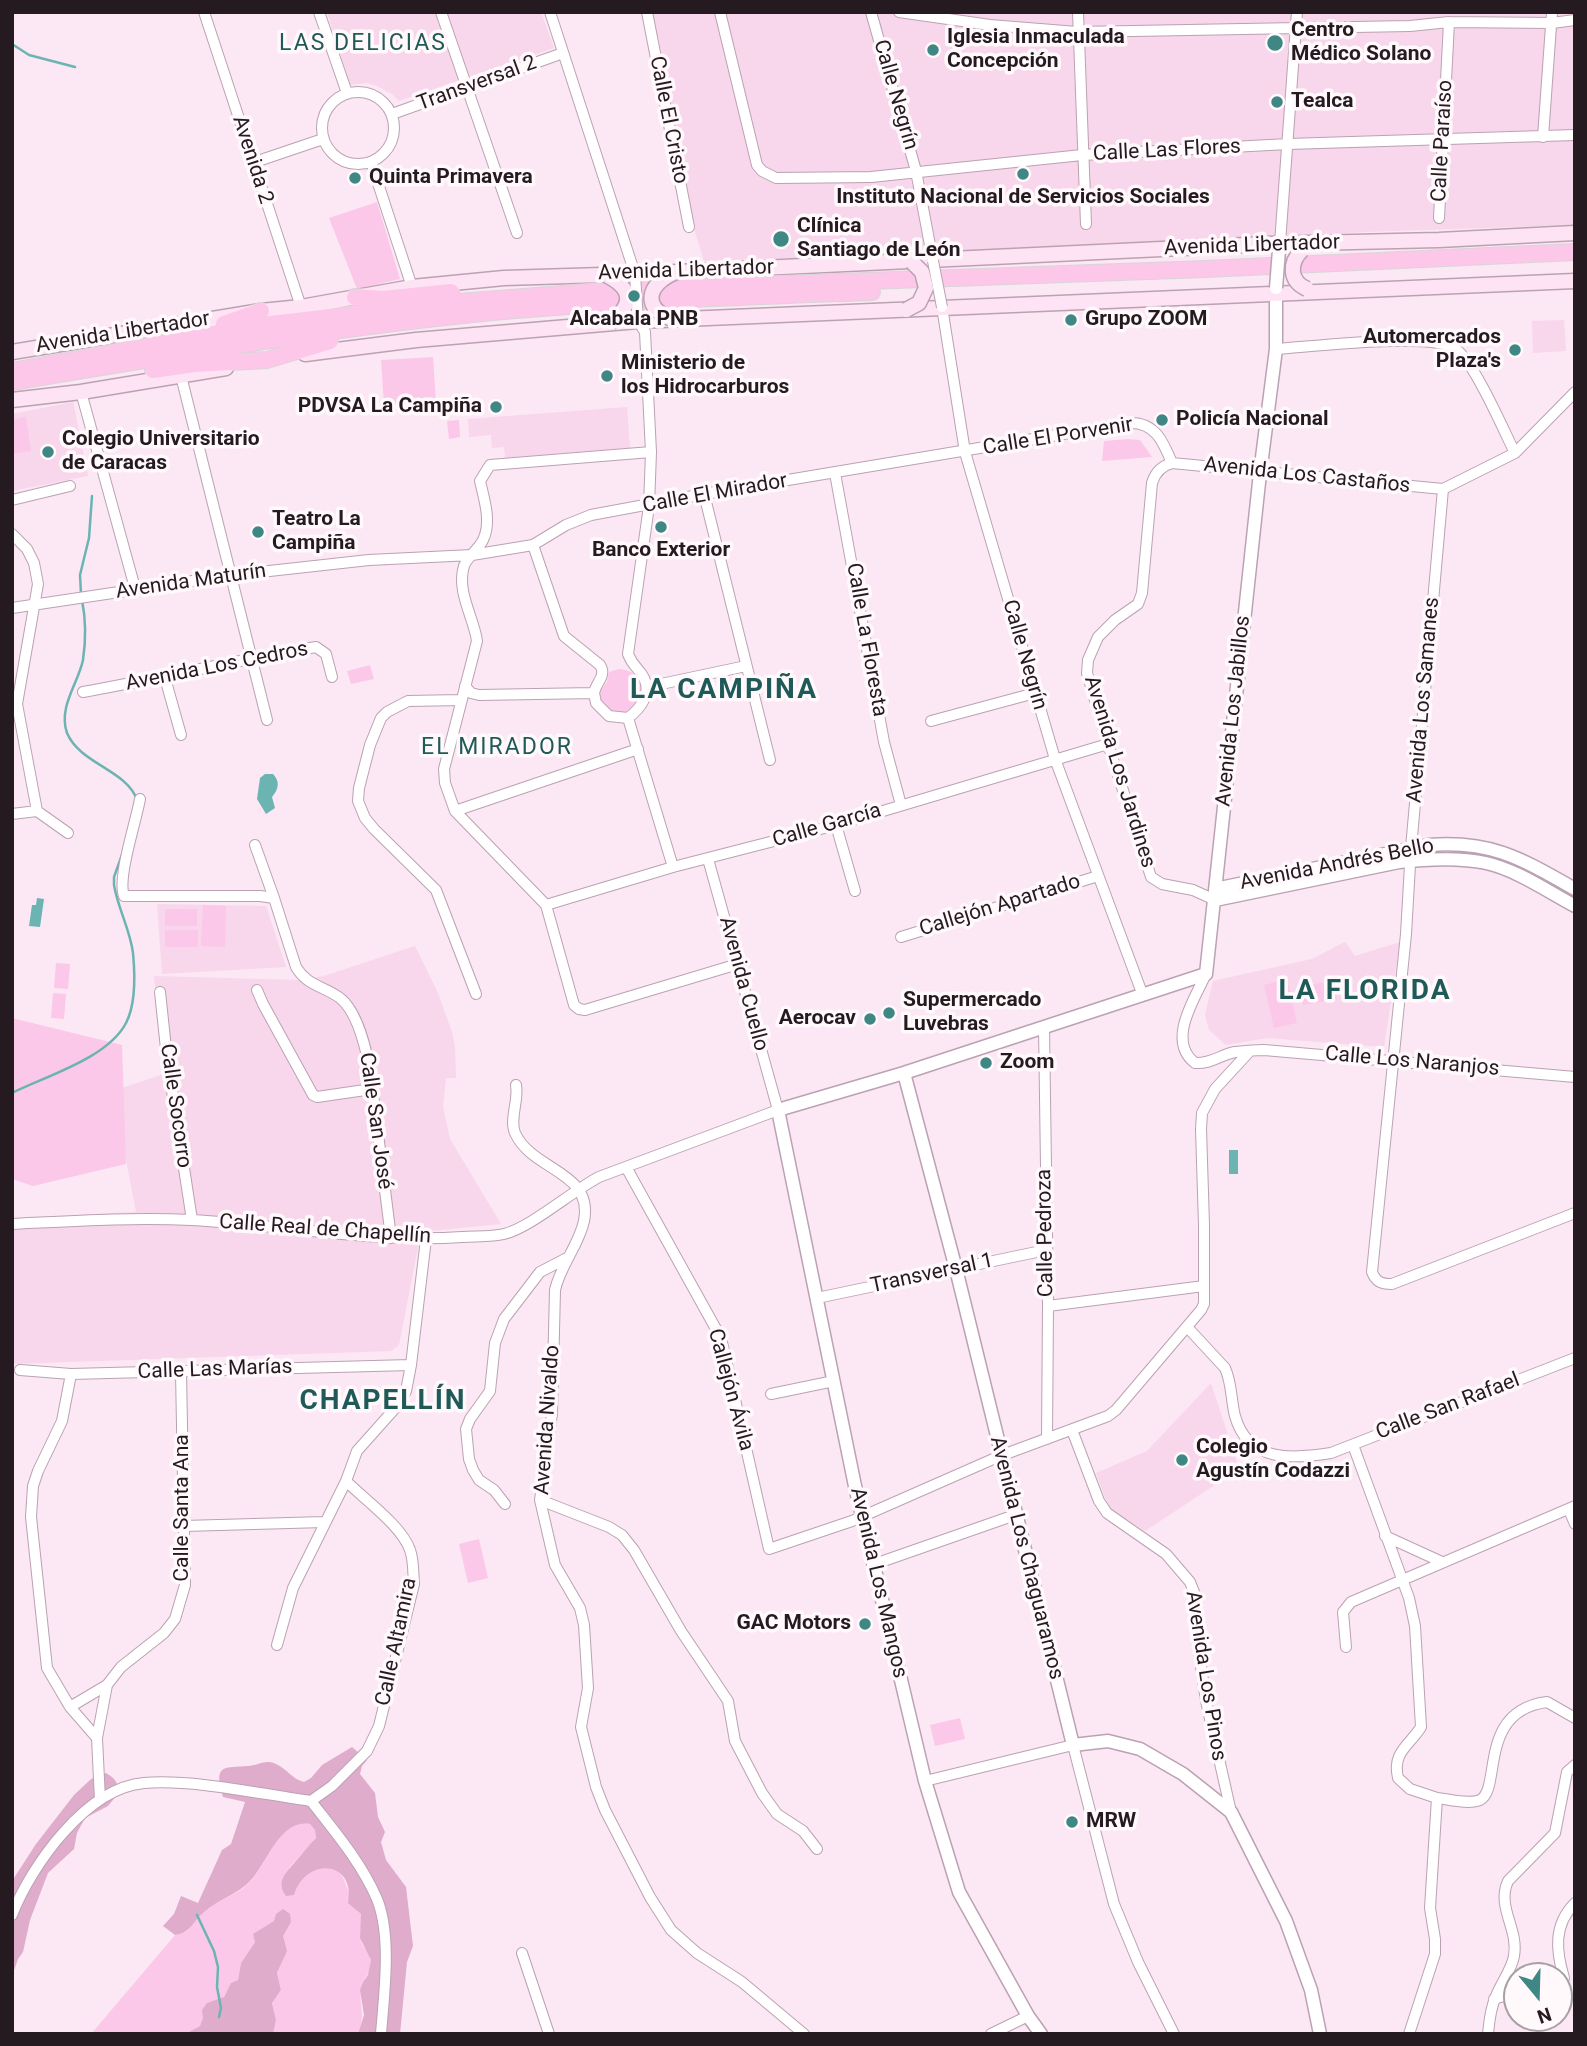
<!DOCTYPE html>
<meta charset="utf-8">
<style>
body{margin:0}
#map{position:relative;width:1587px;height:2046px;overflow:hidden;background:#fce7f4;font-family:Roboto,sans-serif}
canvas{display:block}
.frame{position:absolute;inset:0;border:14px solid #241a20;pointer-events:none}
.north{position:absolute;left:1503px;top:1962px;width:70px;height:70px;box-sizing:border-box;background:#fff9fc;border:2px solid #a7a0a4;border-radius:50%;rotate:161deg;font-size:19px;font-weight:700;line-height:28px;text-align:center;color:#241a20}
.north::after{content:'';display:block;margin:auto;width:24px;height:32px;background:#3f8784;clip-path:polygon(50% 0,100% 100%,50% 72%,0 100%)}
</style>
<div id="map">
<canvas width="1587" height="2046"></canvas>
<div class="frame"></div>
<div class="north">N</div>
</div>
<script>
const context = document.querySelector('canvas').getContext('2d');
context.lineJoin = 'round';
function fillPath(path, color) { context.fillStyle = color; context.fill(path, 'evenodd'); }
function trace(path, color, width, dash) { context.strokeStyle = color; context.lineWidth = width; context.lineCap = dash ? 'butt' : 'round'; context.setLineDash(dash || []); context.stroke(path); }
function label(font, color, halo, rows, align = 'center') {
  context.font = font + ' Roboto,sans-serif'; context.lineWidth = 7; context.setLineDash([]); context.textBaseline = 'middle'; context.strokeStyle = halo; context.fillStyle = color; for (const [text, x, y, turn = 0] of rows) {
    context.save(); context.translate(x, y); context.rotate((+turn || 0) * Math.PI / 180); context.textAlign = isNaN(turn) ? turn : align; if (halo) context.strokeText(text, 0, 0); context.fillText(text, 0, 0); context.restore();
  }
}
fillPath(new Path2D(`
 M 327,12 L 541,12 L 554,48 L 399,101 L 392,94 L 377,86 L 367,83 L 350,85 Z
 M 649,12 L 1575,12 L 1575,225 L 1365,232 L 1064,249 L 704,261 L 691,219 L 658,35 L 653,35 Z
 M 1564,320 L 1566,351 L 1533,353 L 1532,321 Z
 M 73,402 L 88,476 L 12,491 L 12,414 Z
 M 627,407 L 630,448 L 505,458 L 504,447 L 492,448 L 491,435 L 469,437 L 468,419 Z
 M 157,904 L 266,906 L 286,967 L 162,974 Z
 M 1345,942 L 1355,956 L 1400,942 L 1384,1047 L 1267,1038 L 1226,1045 L 1209,1030 L 1205,1015 L 1213,981 L 1312,959 Z
 M 415,946 L 437,991 L 452,1032 L 455,1047 L 456,1078 L 446,1078 L 443,1107 L 450,1139 L 501,1224 L 421,1232 L 399,1345 L 391,1351 L 12,1364 L 12,1218 L 136,1212 L 113,1091 L 164,1074 L 154,976 L 296,980 L 324,976 Z
 M 1211,1383 L 1239,1469 L 1145,1531 L 1109,1508 L 1096,1473 L 1147,1451 Z`), '#f8d6eb');
fillPath(new Path2D(`
 M 377,202 L 400,279 L 357,289 L 329,218 Z
 M 433,357 L 436,402 L 384,405 L 381,360 Z
 M 26,417 L 31,451 L 12,454 L 12,420 Z
 M 459,420 L 460,437 L 449,439 L 447,421 Z
 M 1128,439 L 1140,440 L 1152,457 L 1102,461 L 1104,441 Z
 M 370,665 L 374,679 L 351,684 L 347,671 Z
 M 619,669 C 675,676 614,747 598,694 L 607,682 L 609,672 Z
 M 203,905 L 226,906 L 225,947 L 201,946 Z
 M 165,909 L 197,909 L 197,926 L 165,926 Z
 M 165,930 L 198,930 L 198,947 L 165,947 Z
 M 56,963 L 70,964 L 68,989 L 54,988 Z
 M 1287,979 L 1297,1023 L 1274,1028 L 1264,985 Z
 M 1334,981 L 1337,999 L 1303,1005 L 1300,986 Z
 M 53,993 L 66,994 L 64,1019 L 51,1018 Z
 M 12,1018 L 122,1045 L 126,1164 L 33,1186 L 12,1179 Z
 M 479,1539 L 488,1578 L 468,1583 L 459,1544 Z
 M 960,1718 L 965,1739 L 935,1746 L 930,1725 Z
 M 301,1822 L 310,1824 L 315,1830 L 316,1838 L 289,1868 L 293,1895 C 297,1882 302,1876 315,1870 C 351,1854 343,1902 361,1914 C 363,1923 359,1931 361,1941 C 363,1948 370,1953 371,1960 C 373,1971 364,1977 362,1985 C 357,2004 367,2012 358,2034 L 273,2034 L 276,2020 L 272,2003 L 281,1990 L 277,1973 C 288,1953 286,1941 274,1921 L 255,1942 L 241,1963 L 238,1980 C 230,1986 228,1990 223,1998 C 216,2009 205,2013 200,2026 L 185,2034 L 91,2034 L 175,1935 C 191,1933 193,1922 203,1912 C 217,1900 236,1896 249,1883 C 266,1865 276,1830 301,1822 Z`), '#fcc8e9');
fillPath(new Path2D(`
 M 352,1747 L 367,1760 L 362,1766 L 360,1774 L 375,1793 L 378,1817 L 385,1832 L 381,1842 L 386,1860 L 406,1887 L 413,1946 L 407,1962 L 400,2034 L 358,2034 L 364,2015 L 360,1990 L 363,1982 L 368,1975 L 371,1960 L 360,1938 L 361,1914 L 348,1903 C 356,1859 305,1857 294,1895 L 286,1896 C 275,1881 287,1872 296,1861 C 303,1853 308,1846 316,1838 L 315,1830 L 310,1824 C 278,1818 266,1869 246,1885 C 233,1896 216,1901 204,1912 C 193,1921 191,1933 175,1935 L 163,1926 L 174,1914 L 181,1896 L 198,1903 L 222,1850 L 231,1844 L 245,1802 L 223,1797 C 213,1763 224,1768 249,1766 C 259,1765 266,1759 276,1764 C 287,1769 292,1779 304,1782 L 311,1778 L 322,1765 Z
 M 106,1773 C 115,1778 120,1784 117,1795 L 108,1806 L 85,1818 L 77,1833 L 74,1849 L 48,1873 L 30,1920 L 23,1952 L 18,1959 L 12,1976 L 12,1881 L 36,1844 L 74,1795 L 91,1779 Z
 M 283,1909 L 290,1914 L 291,1922 L 283,1936 L 287,1951 L 277,1973 L 281,1990 L 272,2003 L 276,2020 L 273,2034 L 185,2034 L 200,2026 L 203,2018 L 202,2010 L 207,2003 L 224,1997 L 231,1983 L 238,1980 L 241,1963 L 255,1942 L 253,1934 L 274,1921 L 276,1914 Z`), '#dfaccc');
fillPath(new Path2D(`
 M 265,774 L 273,774 C 280,781 279,789 272,797 L 275,808 L 266,814 L 257,799 L 260,778 Z
 M 37,898 L 44,899 L 40,927 L 29,926 L 32,905 L 36,905 Z
 M 1229,1150 L 1238,1150 L 1238,1174 L 1229,1174 Z`), '#6cb4b1');
trace(new Path2D(`
 M 12,44 L 29,55 L 75,67
 M 81,594 L 80,575 L 89,538 L 92,496
 M 82,600 C 86,620 86,640 83,660 C 78,684 58,707 67,733 C 80,764 127,770 137,800
 M 12,1093 C 46,1076 108,1058 126,1023 C 136,1004 135,974 133,953 C 130,929 118,909 114,885 L 114,877 L 123,852
 M 197,1915 L 214,1951 L 218,1967 L 217,1987 L 221,2008 L 219,2017`), '#6cb4b1', 2.5);
const minor = new Path2D(`
 M 204,12 L 301,307
 M 319,12 L 347,93
 M 441,12 L 517,233
 M 550,12 L 635,274
 M 647,12 L 689,227
 M 720,12 L 757,165 L 762,171 L 776,178 L 871,177 L 1082,155 L 1288,144 L 1575,135
 M 871,12 L 916,171 L 933,261
 M 899,12 L 990,25 L 1077,32 L 1410,26 L 1449,22 L 1552,23 L 1575,20
 M 1078,12 L 1086,224
 M322 128a36 36 0 1 1 72 0a36 36 0 1 1-72 0Z
 M 392,114 L 563,53
 M 1543,137 L 1552,12
 M 371,162 L 412,287
 M 252,163 L 323,139
 M 1439,218 L 1449,22
 M 1280,243 L 1297,12
 M 942,307 L 965,452 L 1055,759 L 1142,993
 M 638,321 L 645,332 L 651,452 L 649,506 L 628,654 C 633,667 639,668 644,678 C 652,694 640,709 628,718 L 673,867
 M 1276,349 C 1310,347 1435,331 1457,350 C 1476,366 1503,429 1515,453
 M 181,376 L 267,720
 M 81,392 L 135,588
 M 1575,392 L 1515,453 L 1443,489 L 1411,848 L 1406,934 L 1372,1272 C 1376,1282 1381,1284 1392,1284 L 1575,1213
 M 651,452 L 490,465 L 480,481 C 484,499 492,522 483,540 C 479,549 467,557 464,566 C 456,591 474,618 477,641 L 444,769 L 445,783 L 455,811 L 546,905 L 574,1005 L 579,1009 L 585,1010 L 738,964
 M 1172,463 C 1161,466 1155,473 1152,483 L 1142,593 L 1138,604 L 1115,620 L 1098,637 L 1088,660 L 1087,673 L 1108,744 L 1151,877 L 1162,884 L 1193,890 L 1215,900
 M 1172,463 L 1443,489
 M 835,473 L 884,742 L 901,805
 M 704,494 L 770,760
 M 12,500 L 70,486
 M 12,534 L 27,549 L 34,563 L 38,584 L 17,704 L 37,811 L 68,833
 M 533,545 L 564,636 L 600,665 C 607,676 596,682 594,693 L 596,703 L 609,716 L 628,718
 M 12,608 L 233,575 L 369,560 L 472,555 L 533,545 L 566,525 L 591,515 L 704,494 L 1129,423 C 1155,422 1163,441 1172,463
 M 165,678 L 181,735
 M 465,686 L 471,693 L 479,695 L 594,693
 M 647,687 L 746,666
 M 83,692 C 161,678 238,660 316,647 L 326,654 L 332,677
 M 461,700 L 408,701 L 387,712 L 381,718 L 370,745 L 359,788 L 358,801 L 365,818 L 374,829 L 436,890 L 476,994
 M 931,721 L 1035,693
 M 140,799 C 136,822 117,878 124,896 L 260,896 L 274,898 L 296,967 C 307,986 324,986 340,998 C 358,1012 366,1049 370,1070 L 391,1238
 M 455,811 L 638,749
 M 12,814 L 37,811
 M 836,825 L 855,891
 M 255,845 L 274,898
 M 546,905 L 673,867 L 836,825 L 1108,744
 M 901,937 L 1098,876
 M 1206,974 C 1195,998 1166,1041 1195,1063 C 1211,1064 1220,1055 1235,1052 C 1244,1051 1255,1050 1264,1050 L 1575,1077
 M 257,990 L 263,1004 L 313,1095 L 317,1097 L 372,1089
 M 160,992 L 167,1058 L 192,1220
 M 1044,1027 L 1048,1306 L 1047,1439
 M 516,1085 C 519,1101 509,1119 515,1133 C 532,1171 594,1171 584,1221 C 579,1245 560,1266 555,1290 L 552,1414 L 540,1500 L 555,1565 L 580,1608 L 584,1625 L 588,1688 L 581,1727 L 596,1787 L 605,1810 L 650,1897 L 671,1930 L 697,1953 L 742,1982 L 804,2034
 M 626,1167 L 721,1338 L 769,1549 L 852,1521 L 1000,1456 L 1108,1416 L 1116,1410 L 1201,1310 L 1204,1304 L 1204,1225 L 1201,1129 L 1202,1113 L 1215,1089 L 1249,1052
 M 12,1224 C 72,1221 132,1217 192,1220 C 282,1225 372,1243 462,1237 C 475,1236 491,1237 504,1234 C 530,1228 572,1191 599,1177 L 778,1110 L 708,859
 M 817,1298 L 1046,1250
 M 1048,1306 L 1204,1286
 M 1188,1328 L 1225,1368 C 1232,1383 1231,1401 1235,1416 C 1248,1463 1293,1459 1331,1453 L 1575,1358
 M 20,1370 L 71,1374 L 411,1365
 M 71,1374 L 62,1421 L 38,1471 L 33,1486 L 31,1517 L 47,1668 L 70,1707 L 97,1738 L 100,1800
 M 771,1394 L 834,1381
 M 1072,1430 L 1099,1501 L 1107,1513 L 1166,1554 L 1190,1582 L 1196,1597 L 1197,1638 L 1206,1701 L 1231,1812
 M 1353,1445 L 1409,1598 L 1415,1626 L 1421,1727 C 1409,1746 1392,1752 1398,1778 L 1410,1789 L 1437,1798 L 1430,1908 L 1435,1939 L 1435,1954 L 1409,2034
 M 540,1500 L 609,1527 L 622,1535 L 634,1550 L 681,1631 L 728,1701 L 735,1741 L 762,1793 L 777,1814 L 803,1831 L 817,1849
 M 505,1504 L 494,1490 L 479,1480 L 473,1470 L 469,1459 L 466,1429 L 470,1419 L 490,1391 L 495,1343 L 504,1319 L 540,1272 L 567,1258
 M 1569,1510 L 1575,1524
 M 184,1526 L 324,1522
 M 1385,1536 L 1442,1562
 M 872,1565 L 1015,1515
 M 277,1645 L 293,1588 L 346,1481 L 357,1451 L 398,1405 L 406,1391 L 411,1365 L 426,1239
 M 1346,1647 L 1343,1612 L 1351,1602 L 1575,1506
 M 70,1707 L 107,1685
 M 97,1738 L 107,1685 L 121,1667 L 164,1633 L 175,1619 L 185,1585 L 181,1372
 M 925,1781 L 1073,1745 L 1114,1904 L 1138,1962 L 1174,2034
 M 1437,1798 C 1448,1799 1469,1805 1480,1800 C 1502,1789 1477,1711 1547,1702 L 1575,1718
 M 311,1801 C 335,1832 361,1862 377,1899 C 392,1936 384,1995 381,2034
 M 12,1915 C 31,1866 86,1788 144,1783 C 193,1779 261,1794 311,1801 L 332,1786 L 367,1751 L 379,1726 L 414,1584 C 413,1573 414,1561 410,1550 C 402,1526 364,1499 346,1481
 M 522,1953 L 549,2034
 M 1564,1978 C 1556,1951 1553,1925 1575,1903
 M 1494,1999 L 1517,1992
 M 991,2034 L 1028,2016
 M 1488,2034 C 1489,2022 1491,2007 1496,1996 C 1501,1983 1512,1969 1514,1956 C 1519,1929 1496,1907 1508,1881 L 1555,1833 L 1567,1772 L 1575,1765`);
const tertiary = new Path2D(`
 M 1215,889 L 1429,845 C 1492,840 1522,859 1575,889
 M 1215,900 L 1399,862 C 1427,859 1458,857 1486,863 C 1517,870 1547,891 1575,906
 M 904,1073 L 956,1269 L 1073,1745 L 1108,1741 L 1140,1749 L 1183,1774 L 1231,1812 L 1286,1921 L 1311,1990 L 1320,2034
 M 1041,2034 L 1028,2016 L 959,1892 L 925,1781 L 855,1486 L 778,1110 L 904,1073 L 1206,974 L 1260,473 L 1276,349 L 1276,288`);
const secondary = new Path2D(`
 M 12,352 L 261,311 L 301,307 L 412,287 L 504,278 L 635,274 L 1267,244 L 1439,240 L 1575,233
 M 305,354 L 416,340 L 638,321 L 1575,281
 M 12,400 L 81,392 L 226,368`);
const primary = new Path2D(`
 M 355,297 L 383,299 L 451,292
 M 224,324 L 261,311
 M 153,370 L 194,364 L 267,360 L 330,341
 M 12,371 L 262,325 L 459,302 L 614,290 L 1205,269 L 1575,252
 M 12,382 C 162,357 312,331 464,315 C 600,301 736,297 872,292`);
trace(minor, '#bba2b2', 12);
trace(tertiary, '#bba2b2', 15);
trace(secondary, '#bba2b2', 17);
trace(primary, '#d8d6d7', 18);
trace(minor, '#fff', 10);
trace(tertiary, '#fff', 12);
trace(secondary, '#fee3f4', 14);
trace(primary, '#fcc7e9', 16);
const minorBridge = new Path2D(`
 M 933,261 L 942,307
 M 635,274 L 638,321`);
const tertiaryBridge = new Path2D(`
 M 1276,288 L 1279,250`);
const secondaryBridge = new Path2D(`
 M 1302,250 C 1289,263 1289,281 1307,289
 M 606,275 C 633,289 634,304 610,323
 M 906,310 L 919,303 L 926,288 L 922,272 L 912,262
 M 675,320 C 641,310 646,284 676,272`);
trace(minorBridge, '#bba2b2', 12, []);
trace(tertiaryBridge, '#bba2b2', 15, []);
trace(secondaryBridge, '#bba2b2', 17, []);
trace(minorBridge, '#fff', 10);
trace(tertiaryBridge, '#fff', 12);
trace(secondaryBridge, '#fee3f4', 14);
for (const [x, y, r, color] of [
 [1275,43,9,"#3f8784"],
 [933,50,7,"#3f8784"],
 [1277,102,7,"#3f8784"],
 [1023,174,7,"#3f8784"],
 [355,178,7,"#3f8784"],
 [781,239,9,"#3f8784"],
 [634,296,7,"#3f8784"],
 [1071,320,7,"#3f8784"],
 [1515,350,7,"#3f8784"],
 [607,376,7,"#3f8784"],
 [496,407,7,"#3f8784"],
 [1162,420,7,"#3f8784"],
 [48,452,7,"#3f8784"],
 [661,527,7,"#3f8784"],
 [258,532,7,"#3f8784"],
 [889,1013,7,"#3f8784"],
 [870,1019,7,"#3f8784"],
 [986,1063,7,"#3f8784"],
 [1182,1460,7,"#3f8784"],
 [865,1624,7,"#3f8784"],
 [1072,1822,7,"#3f8784"]
]) { const dot = new Path2D(); dot.arc(x, y, r, 0, 2 * Math.PI); context.fillStyle = color; context.fill(dot); trace(dot, '#fff9fc', 2.5); }
label('bold 21px', '#241a20', '#fff9fc', [
 ["Centro",1291,31],
 ["Médico Solano",1291,55],
 ["Iglesia Inmaculada",947,38],
 ["Concepción",947,62],
 ["Tealca",1291,102],
 ["Quinta Primavera",369,178],
 ["Instituto Nacional de Servicios Sociales",1023,198,"center"],
 ["Clínica",797,227],
 ["Santiago de León",797,251],
 ["Alcabala PNB",634,320,"center"],
 ["Grupo ZOOM",1085,320],
 ["Automercados",1501,338,"right"],
 ["Plaza's",1501,362,"right"],
 ["Ministerio de",621,364],
 ["los Hidrocarburos",621,388],
 ["PDVSA La Campiña",482,407,"right"],
 ["Policía Nacional",1176,420],
 ["Colegio Universitario",62,440],
 ["de Caracas",62,464],
 ["Teatro La",272,520],
 ["Campiña",272,544],
 ["Banco Exterior",661,551,"center"],
 ["Supermercado",903,1001],
 ["Luvebras",903,1025],
 ["Aerocav",856,1019,"right"],
 ["Zoom",1000,1063],
 ["Colegio",1196,1448],
 ["Agustín Codazzi",1196,1472],
 ["GAC Motors",851,1624,"right"],
 ["MRW",1086,1822]
], 'left');
label('21px', '#241a20', '#fff9fc', [
 ["Transversal 2",477,84,-20],
 ["Calle Negrín",895,95,74],
 ["Calle El Cristo",668,120,79],
 ["Calle Paraíso",1443,141,-87],
 ["Calle Las Flores",1167,151,-3],
 ["Avenida 2",252,160,72],
 ["Avenida Libertador",1252,246,-2],
 ["Avenida Libertador",686,271,-2],
 ["Avenida Libertador",123,333,-9],
 ["Calle El Porvenir",1058,437,-9],
 ["Avenida Los Castaños",1307,476,6],
 ["Calle El Mirador",715,494,-10],
 ["Avenida Maturín",191,582,-8],
 ["Calle La Floresta",866,640,80],
 ["Calle Negrín",1024,655,74],
 ["Avenida Los Cedros",217,667,-11],
 ["Avenida Los Samanes",1424,700,-85],
 ["Avenida Los Jabillos",1234,711,-84],
 ["Avenida Los Jardines",1119,772,73],
 ["Calle García",827,826,-16],
 ["Avenida Andrés Bello",1337,865,-11],
 ["Callejón Apartado",1000,906,-17],
 ["Avenida Cuello",743,984,75],
 ["Calle Los Naranjos",1412,1062,5],
 ["Calle Socorro",175,1106,82],
 ["Calle San José",375,1121,82],
 ["Calle Real de Chapellín",325,1230,4],
 ["Calle Pedroza",1046,1233,-91],
 ["Transversal 1",932,1274,-12],
 ["Calle Las Marías",215,1370,-2],
 ["Callejón Ávila",730,1390,75],
 ["Calle San Rafael",1448,1407,-21],
 ["Avenida Nivaldo",548,1420,-86],
 ["Calle Santa Ana",183,1508,-90],
 ["Avenida Los Chaguaramos",1026,1558,76],
 ["Avenida Los Mangos",878,1583,77],
 ["Calle Altamira",397,1642,-78],
 ["Avenida Los Pinos",1205,1676,81]
]);
context.letterSpacing = '2px';
label('23px', '#1f5a58', '#fff9fc', [
 ["LAS DELICIAS",363,44],
 ["EL MIRADOR",497,748]
]);
context.letterSpacing = '0px';
context.letterSpacing = '2px';
label('bold 28px', '#1f5a58', '#fff9fc', [
 ["LA CAMPIÑA",724,691],
 ["LA FLORIDA",1365,992],
 ["CHAPELLÍN",383,1402]
]);
context.letterSpacing = '0px';
</script>
